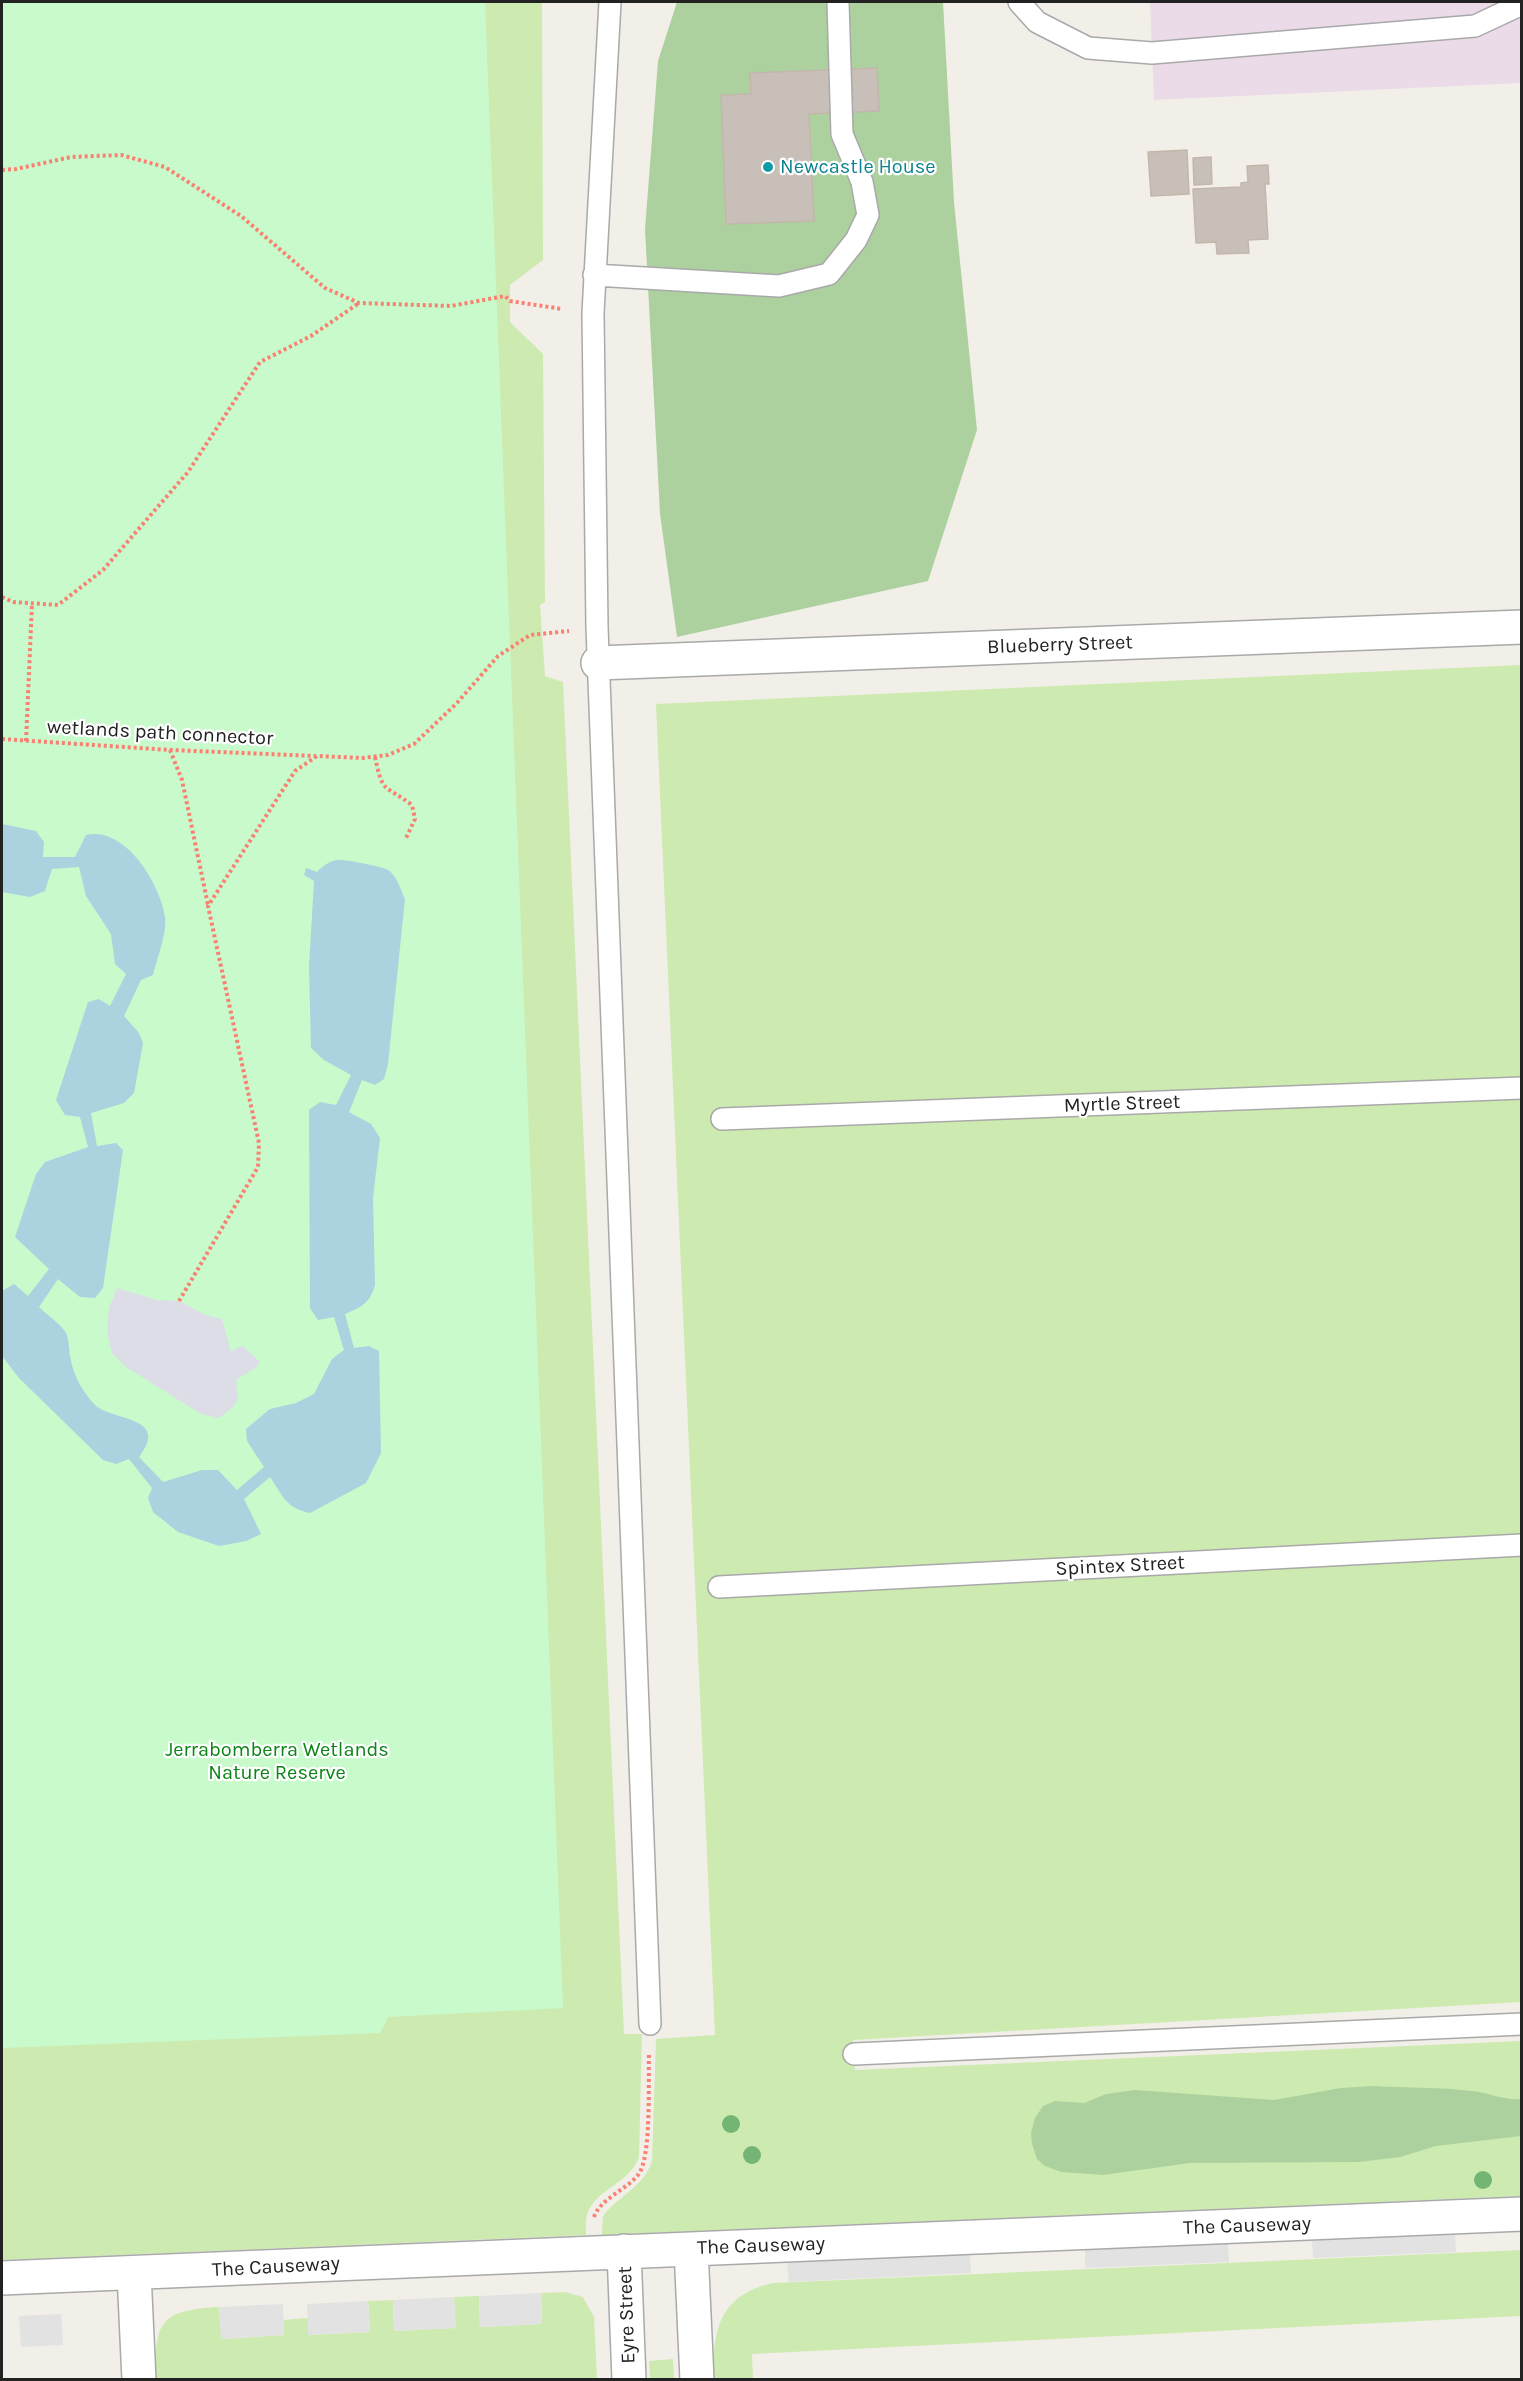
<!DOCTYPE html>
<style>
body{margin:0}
#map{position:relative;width:1523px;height:2381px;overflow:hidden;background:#f2efe9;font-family:Karla,sans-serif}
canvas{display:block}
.frame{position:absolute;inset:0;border:3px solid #222;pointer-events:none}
</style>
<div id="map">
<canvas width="1523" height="2381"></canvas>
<div class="frame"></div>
</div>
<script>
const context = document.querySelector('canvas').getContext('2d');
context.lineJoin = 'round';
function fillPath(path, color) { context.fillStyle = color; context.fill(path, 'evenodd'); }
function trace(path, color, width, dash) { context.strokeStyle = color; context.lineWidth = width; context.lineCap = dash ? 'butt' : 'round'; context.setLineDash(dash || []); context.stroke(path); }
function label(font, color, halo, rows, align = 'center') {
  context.font = font + ' Karla,sans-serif'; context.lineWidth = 4.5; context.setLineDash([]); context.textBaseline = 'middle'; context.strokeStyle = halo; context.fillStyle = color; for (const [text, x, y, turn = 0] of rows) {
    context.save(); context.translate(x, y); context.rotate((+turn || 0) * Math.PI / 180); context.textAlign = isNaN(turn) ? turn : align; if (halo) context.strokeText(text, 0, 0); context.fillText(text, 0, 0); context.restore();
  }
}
fillPath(new Path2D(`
 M 1150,2 L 1521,2 L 1521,83 L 1154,100 Z`), '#ebdbe8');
fillPath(new Path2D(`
 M 2,2 L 542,2 L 543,260 L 510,285 L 510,322 L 543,354 L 545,602 L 540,605 L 545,676 L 563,682 L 624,2034 L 642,2034 L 639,2157 C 630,2183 597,2189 588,2212 C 585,2219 586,2228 586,2235 L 2,2260 Z
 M 1521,665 L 1521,2002 L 853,2040 L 855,2070 L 1521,2041 L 1521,2196 L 602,2235 L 603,2216 C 619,2195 643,2188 652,2161 L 656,2039 L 715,2035 L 656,704 Z
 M 1521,2250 L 1521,2316 L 752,2354 L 753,2379 L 714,2380 C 712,2331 719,2295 773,2283 Z
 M 565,2292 L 583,2297 L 594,2317 L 597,2379 L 156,2380 C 154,2322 160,2310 219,2307 L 222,2339 L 284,2335 L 283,2320 L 308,2318 L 309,2335 L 370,2332 L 368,2301 L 393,2300 L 394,2331 L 455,2328 L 454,2297 L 479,2296 L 480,2327 L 542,2324 L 541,2293 Z
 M 673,2359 L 674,2379 L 650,2379 L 649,2361 Z`), '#cdebb0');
fillPath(new Path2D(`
 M 677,2 L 943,2 L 954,202 L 977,430 L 928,581 L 677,637 L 660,514 L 645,229 L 658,61 Z
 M 1374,2086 C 1406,2088 1439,2087 1471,2091 C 1488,2092 1505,2101 1521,2099 L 1521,2136 L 1436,2146 L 1400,2157 L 1359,2162 L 1190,2163 L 1103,2175 L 1061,2172 L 1045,2166 L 1037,2159 L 1032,2144 L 1031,2133 L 1035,2118 L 1043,2106 L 1055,2101 L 1084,2103 L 1106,2094 L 1135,2090 L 1274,2100 L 1341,2088 Z`), '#add19e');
fillPath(new Path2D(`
 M 2,2 L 485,2 L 563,2008 L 388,2017 L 380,2033 L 2,2048 Z`), '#c8facc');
fillPath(new Path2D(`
 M 1455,2234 L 1456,2252 L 1313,2258 L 1312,2240 Z
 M 1228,2243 L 1229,2262 L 1085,2268 L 1085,2250 Z
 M 970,2254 L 971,2273 L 789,2282 L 787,2263 Z
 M 541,2293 L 542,2324 L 480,2327 L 479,2296 Z
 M 454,2297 L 456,2328 L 394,2331 L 393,2300 Z
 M 368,2301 L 370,2332 L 308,2335 L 307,2304 Z
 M 283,2304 L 284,2335 L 221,2339 L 219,2307 Z
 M 61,2314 L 63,2345 L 21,2347 L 19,2316 Z`), '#e2e2e2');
fillPath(new Path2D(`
 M 117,1288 L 157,1300 L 179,1301 L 206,1315 L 222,1319 L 231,1352 L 242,1345 L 260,1362 L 255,1368 L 236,1380 L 238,1399 L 233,1407 L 219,1418 L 201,1414 L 126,1367 L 112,1353 L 107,1332 L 109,1308 Z`), '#dddde8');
fillPath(new Path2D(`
 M 2,824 L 36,831 L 44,842 L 43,857 L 75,857 L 86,835 C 125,826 160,883 165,917 C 167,934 157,958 153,975 L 141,980 L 124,1016 L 139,1033 L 143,1043 L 134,1093 L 124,1103 L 91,1113 L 97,1146 L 116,1143 L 123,1150 L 103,1288 L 95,1298 L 80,1297 L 58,1279 L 39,1307 C 47,1315 61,1324 66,1333 C 69,1339 69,1350 70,1356 C 73,1375 82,1391 95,1405 C 112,1421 171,1416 139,1457 L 163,1482 L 202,1470 L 218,1470 L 237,1490 L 264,1467 L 247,1441 L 246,1429 L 270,1409 L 296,1403 L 314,1394 L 332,1359 L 344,1350 L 334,1317 L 318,1320 L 310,1308 L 309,1110 L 320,1102 L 336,1105 L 351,1075 L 324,1060 L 311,1048 L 309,967 L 314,881 L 304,875 L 306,868 L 317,872 C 323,866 329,861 337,860 C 344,859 381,866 388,870 C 397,876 401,890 405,899 L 388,1064 L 384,1079 L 375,1085 L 362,1080 L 349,1112 L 371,1124 L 380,1138 L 373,1198 L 375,1285 C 370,1303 362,1307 345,1314 L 354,1348 L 369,1346 L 379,1351 L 381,1453 L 366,1483 L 310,1513 C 286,1508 283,1496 270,1477 L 244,1499 L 261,1534 L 246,1541 L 219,1546 L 178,1532 L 153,1512 L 148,1498 L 152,1488 L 129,1459 L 116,1464 L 103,1460 L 19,1378 L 2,1356 L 2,1291 L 14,1284 L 28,1296 L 49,1269 L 15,1237 L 36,1174 L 45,1162 L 88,1147 L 80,1117 L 65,1115 L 56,1100 L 88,1002 L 99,999 L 110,1006 L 126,974 L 115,964 L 111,934 L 86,896 L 79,867 L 52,869 L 45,891 L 30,897 L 2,892 Z`), '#aad3df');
const building = new Path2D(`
 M 877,68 L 879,111 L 809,114 L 814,221 L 726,224 L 721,95 L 751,94 L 750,73 Z
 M 1187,150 L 1189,194 L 1151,196 L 1148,152 Z
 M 1211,157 L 1212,184 L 1194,185 L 1193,158 Z
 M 1268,165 L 1269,184 L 1265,184 L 1268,239 L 1248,240 L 1249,253 L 1217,254 L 1216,242 L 1196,243 L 1193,189 L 1241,187 L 1241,183 L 1248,182 L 1247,166 Z`);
fillPath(building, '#c7bfb8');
trace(building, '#c4b6ab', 1.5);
const lane = new Path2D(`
 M 610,2 L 593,313 L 597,627 L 650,2024
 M 1019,2 L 1037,22 L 1088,48 L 1152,53 L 1475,26 L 1522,4
 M 594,275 L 779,286 L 829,274 L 856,240 L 868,215 L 862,182 L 842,134 L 838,2
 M 722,1119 L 1522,1088
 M 719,1587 L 1522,1545
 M 854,2054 L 1522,2024`);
const street = new Path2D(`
 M 598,663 L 1522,627
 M 691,2249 L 697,2380
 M 624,2251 L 629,2380
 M 134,2273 L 139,2380
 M 2,2278 L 1522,2214`);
trace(lane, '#a9a9a9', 24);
trace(street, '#a9a9a9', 36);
trace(new Path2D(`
 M 2,170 L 16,169 L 71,157 L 121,155 L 165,167 L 241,216 L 325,288 L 359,303 L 451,306 L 505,296 L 510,301 L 562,309
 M 2,597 L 13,602 L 58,605 L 103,570 L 188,472 L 260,362 L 311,336 L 359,303
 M 2,739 L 170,750 L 316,756
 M 26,741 L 32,604
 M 170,750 L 182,780 L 208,905
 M 375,757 C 383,795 384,784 412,805 L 415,819 L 406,838
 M 179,1301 L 258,1167 L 259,1143 L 208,906 L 295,771 L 317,756 L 362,758 L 388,755 L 414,744 L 457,703 L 498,656 L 530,635 L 569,631
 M 594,2217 C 600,2199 626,2190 638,2175 C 652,2158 648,2080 649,2054`), '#fa8072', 4, [3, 3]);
trace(lane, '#fff', 21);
trace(street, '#fff', 33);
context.fillStyle = '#74b475';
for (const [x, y] of [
 [731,2124],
 [752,2155],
 [1483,2180]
]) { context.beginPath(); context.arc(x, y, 9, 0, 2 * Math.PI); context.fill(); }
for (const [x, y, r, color] of [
 [768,167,6,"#0f9aa8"]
]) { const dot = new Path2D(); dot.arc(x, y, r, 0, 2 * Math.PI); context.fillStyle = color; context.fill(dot); trace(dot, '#fff', 2); }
label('20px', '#0d838f', '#fff', [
 ["Newcastle House",780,167]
], 'left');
label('20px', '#222', '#fff', [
 ["Blueberry Street",1060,645,-2],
 ["wetlands path connector",160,733,3],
 ["Myrtle Street",1122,1104,-2],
 ["Spintex Street",1120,1566,-3],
 ["The Causeway",1247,2226,-2],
 ["The Causeway",761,2246,-2],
 ["The Causeway",276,2267,-3],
 ["Eyre Street",627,2315,-92]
]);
label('20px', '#0c8416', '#fff', [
 ["Jerrabomberra Wetlands",277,1750],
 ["Nature Reserve",277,1773]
]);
</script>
